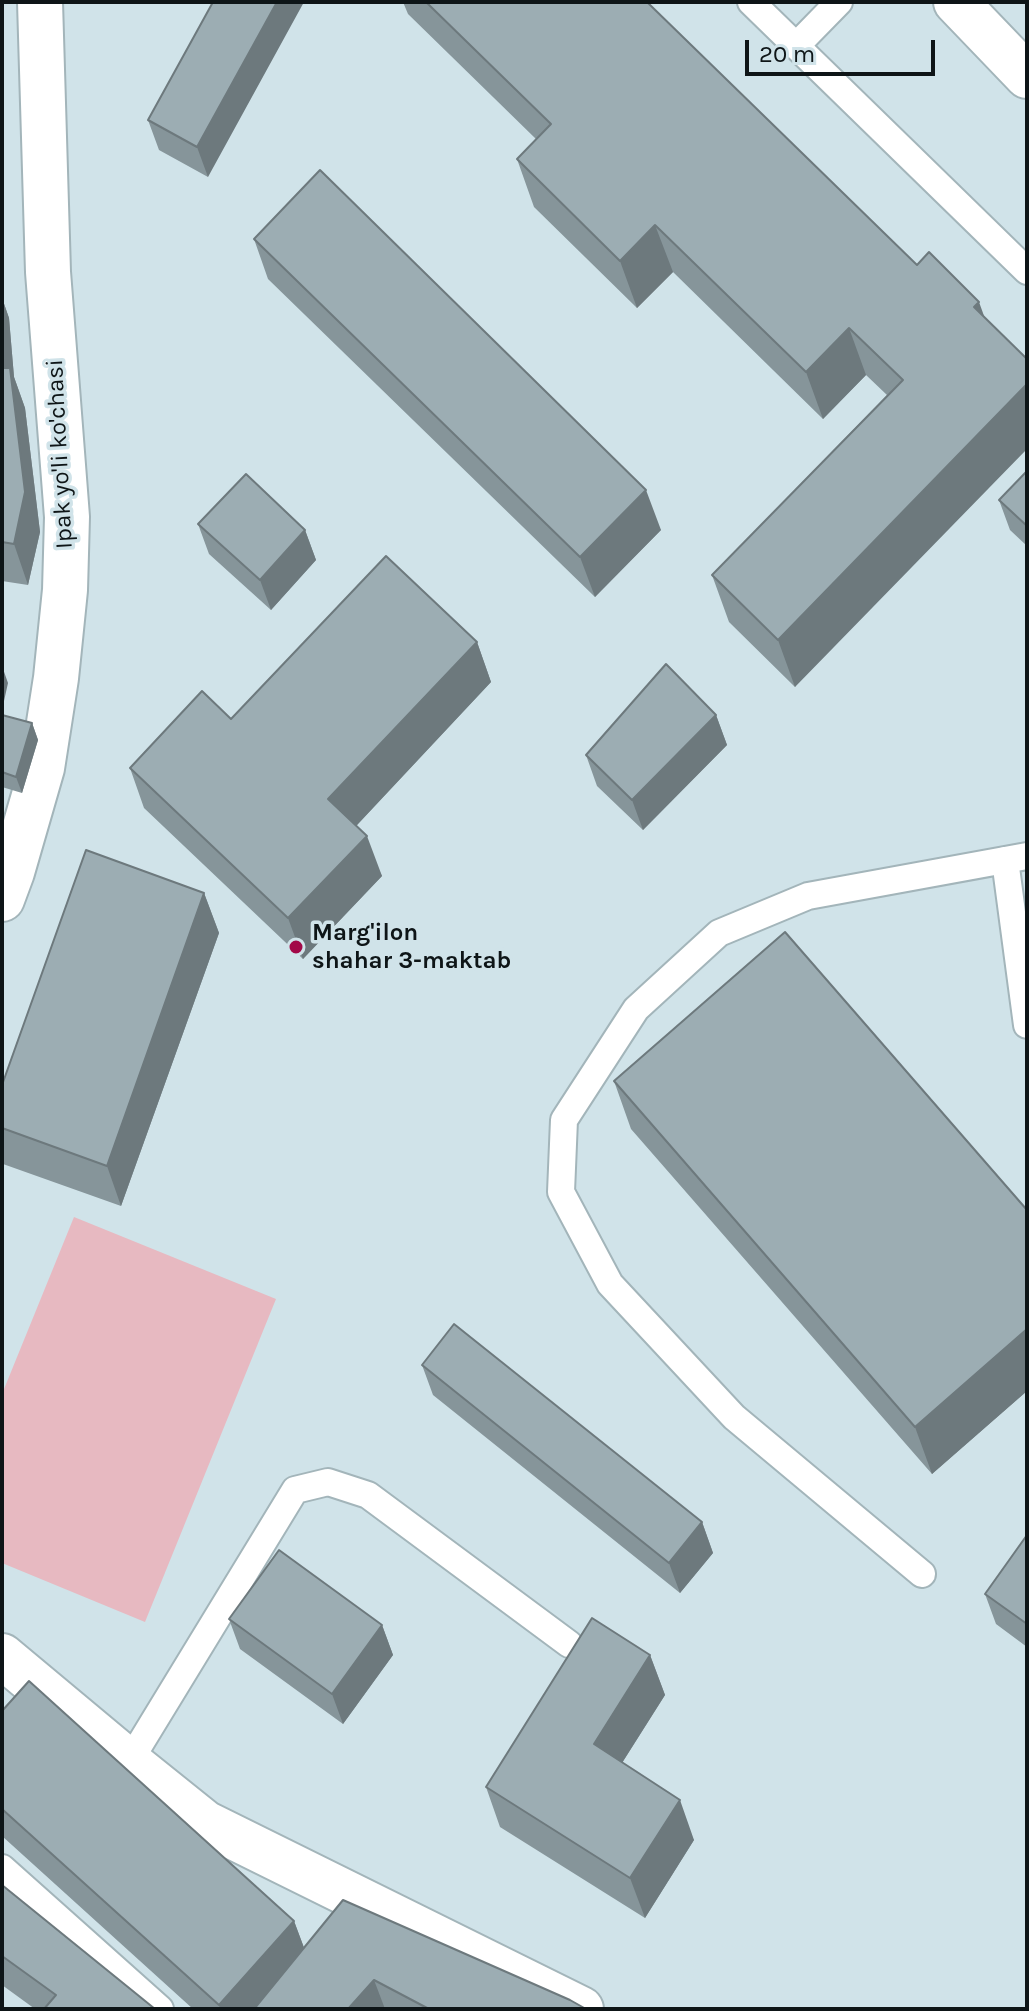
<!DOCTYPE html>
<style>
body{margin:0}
#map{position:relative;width:1029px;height:2011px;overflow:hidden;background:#d0e3e9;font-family:Karla,sans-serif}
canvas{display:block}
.frame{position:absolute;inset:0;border:4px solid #0e1517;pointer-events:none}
.scale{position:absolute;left:745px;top:40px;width:190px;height:36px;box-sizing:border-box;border:4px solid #0e1517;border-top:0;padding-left:10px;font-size:24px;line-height:28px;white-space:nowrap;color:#0e1517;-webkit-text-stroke:6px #d0e3e9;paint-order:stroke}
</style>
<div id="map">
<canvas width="1029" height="2011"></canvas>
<div class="frame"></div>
<div class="scale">20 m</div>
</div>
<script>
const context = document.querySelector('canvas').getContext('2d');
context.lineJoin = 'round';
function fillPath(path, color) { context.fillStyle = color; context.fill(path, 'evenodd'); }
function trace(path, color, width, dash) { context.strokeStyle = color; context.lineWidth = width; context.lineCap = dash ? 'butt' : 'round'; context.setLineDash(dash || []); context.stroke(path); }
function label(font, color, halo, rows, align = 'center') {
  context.font = font + ' Karla,sans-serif'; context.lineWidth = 7; context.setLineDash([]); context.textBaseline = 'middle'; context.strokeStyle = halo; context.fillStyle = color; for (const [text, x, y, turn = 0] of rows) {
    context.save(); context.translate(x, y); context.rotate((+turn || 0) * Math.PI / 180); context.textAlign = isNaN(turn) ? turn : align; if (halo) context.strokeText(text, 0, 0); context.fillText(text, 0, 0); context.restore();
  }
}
fillPath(new Path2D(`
 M 74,1217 L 276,1299 L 145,1622 L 2,1563 L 2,1394 Z`), '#e7b9c1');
const lane = new Path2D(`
 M 751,2 L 1027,271
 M 796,46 L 839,2
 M 1005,860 L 1027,1025
 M 922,1574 L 734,1417 L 610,1284 L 561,1192 L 564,1120 L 636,1009 L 719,933 L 808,896 L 1027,856
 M 129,1762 L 295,1490 L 328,1482 L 368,1495 L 569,1644
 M 2,1868 L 160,2009`);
const street = new Path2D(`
 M 2,1656 L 129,1762 L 205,1823 L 581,2009`);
const secondary = new Path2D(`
 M 956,2 L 1027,76
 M 2,899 L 12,872 L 42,768 L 56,678 L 65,590 L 67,517 L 48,272 L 40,2`);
trace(lane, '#a3b5ba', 30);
trace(street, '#a3b5ba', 48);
trace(secondary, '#a3b5ba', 48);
trace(lane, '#fff', 26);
trace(street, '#fff', 44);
trace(secondary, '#fff', 44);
fillPath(new Path2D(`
 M 213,2 L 208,177 L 159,150 L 148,120 Z
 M 403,2 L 647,2 L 917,265 L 979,302 L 795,687 L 729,622 L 712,575 L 887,395 L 866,375 L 823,419 L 673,272 L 637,308 L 534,207 L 517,159 L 536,139 L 408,14 Z
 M 254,239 L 661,530 L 595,597 L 268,279 Z
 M 2,298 L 9,318 L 14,377 L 25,408 L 40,532 L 28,585 L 2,581 Z
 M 1027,471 L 1027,546 L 1010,530 L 999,500 Z
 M 198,524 L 305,530 L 316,560 L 271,610 L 209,554 Z
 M 477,642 L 491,682 L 356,826 L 382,876 L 303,959 L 144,808 L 130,768 L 231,719 Z
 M 2,715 L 32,723 L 38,740 L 22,793 L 2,787 Z
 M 716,715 L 727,745 L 643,830 L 597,786 L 586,755 Z
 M 204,893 L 219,933 L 121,1206 L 3,1164 L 2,1161 L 2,1085 Z
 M 614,1081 L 1027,1210 L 1027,1391 L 932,1474 L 631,1129 Z
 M 422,1365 L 702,1522 L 713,1553 L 680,1593 L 433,1395 Z
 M 1027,1535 L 1027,1647 L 996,1624 L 985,1594 Z
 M 229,1619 L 382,1625 L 393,1655 L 343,1724 L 240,1649 Z
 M 650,1655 L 665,1695 L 622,1763 L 694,1840 L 645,1918 L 500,1827 L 486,1787 Z
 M 2,1707 L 294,1921 L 304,1948 L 586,2009 L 193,2009 L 2,1836 Z
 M 2,1885 L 155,2009 L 35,2009 L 2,1985 Z`), '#86959a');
fillPath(new Path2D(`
 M 277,2 L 304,2 L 208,177 L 197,147 Z
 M 655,225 L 673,272 L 637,308 L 620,261 Z
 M 2,298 L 9,318 L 14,377 L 25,408 L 40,532 L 28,585 L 14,544 L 2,339 Z
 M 979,302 L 996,349 L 974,307 Z
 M 849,328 L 866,375 L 823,419 L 806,372 Z
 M 1027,384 L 1027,449 L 795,687 L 778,640 Z
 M 646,490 L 661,530 L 595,597 L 580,557 Z
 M 305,530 L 316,560 L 271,610 L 260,580 Z
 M 477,642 L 491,682 L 343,840 L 328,799 Z
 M 2,666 L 8,683 L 2,710 Z
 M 716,715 L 727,745 L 643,830 L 632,800 Z
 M 32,723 L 38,740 L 22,793 L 16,777 Z
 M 367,836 L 382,876 L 303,959 L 288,918 Z
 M 204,893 L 219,933 L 121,1206 L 107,1166 Z
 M 1027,1329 L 1027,1391 L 932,1474 L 915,1427 Z
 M 702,1522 L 713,1553 L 680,1593 L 669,1563 Z
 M 382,1625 L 393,1655 L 343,1724 L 332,1694 Z
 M 650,1655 L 665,1695 L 608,1785 L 594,1744 Z
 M 680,1800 L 694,1840 L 645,1918 L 630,1878 Z
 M 294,1921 L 309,1961 L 266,2009 L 220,2009 L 219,2005 Z
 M 374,1980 L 385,2009 L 348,2009 Z`), '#6d797d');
const building = new Path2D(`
 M 213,2 L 277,2 L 197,147 L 148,120 Z
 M 426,2 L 647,2 L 917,265 L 929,252 L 979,302 L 974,307 L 1027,359 L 1027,384 L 778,640 L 712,575 L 903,380 L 849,328 L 806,372 L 655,225 L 620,261 L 517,159 L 551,124 Z
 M 320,170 L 646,490 L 580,557 L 254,239 Z
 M 2,339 L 4,368 L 2,368 Z
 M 2,368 L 10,368 L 25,492 L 14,544 L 2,542 Z
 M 1027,471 L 1027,526 L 999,500 Z
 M 246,474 L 305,530 L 260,580 L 198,524 Z
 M 386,556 L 477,642 L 328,799 L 367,836 L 288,918 L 130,768 L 202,691 L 231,719 Z
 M 666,664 L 716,715 L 632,800 L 586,755 Z
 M 2,715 L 32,723 L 16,777 L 2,772 Z
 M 86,850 L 204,893 L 107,1166 L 2,1128 L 2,1085 Z
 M 785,932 L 1027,1210 L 1027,1329 L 915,1427 L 614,1081 Z
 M 454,1324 L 702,1522 L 669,1563 L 422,1365 Z
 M 1027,1535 L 1027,1624 L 985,1594 Z
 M 279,1550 L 382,1625 L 332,1694 L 229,1619 Z
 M 592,1618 L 650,1655 L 594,1744 L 680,1800 L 630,1878 L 486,1787 Z
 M 29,1681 L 294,1921 L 219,2005 L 2,1809 L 2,1711 Z
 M 2,1885 L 139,1996 L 155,2009 L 44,2009 L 56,1995 L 2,1956 Z
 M 343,1900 L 570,2000 L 586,2009 L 429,2009 L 374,1980 L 348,2009 L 254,2009 Z`);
fillPath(building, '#9cadb3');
trace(building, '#6d797d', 2);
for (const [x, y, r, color] of [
 [296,947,8,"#a20948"]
]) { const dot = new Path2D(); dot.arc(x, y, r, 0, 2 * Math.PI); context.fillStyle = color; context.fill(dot); trace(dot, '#d0e3e9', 3); }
label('24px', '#0e1517', '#d0e3e9', [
 ["Ipak yo'li ko'chasi",60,454,-93]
]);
label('bold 24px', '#0e1517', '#d0e3e9', [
 ["Marg'ilon",312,933],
 ["shahar 3-maktab",312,961]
], 'left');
</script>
